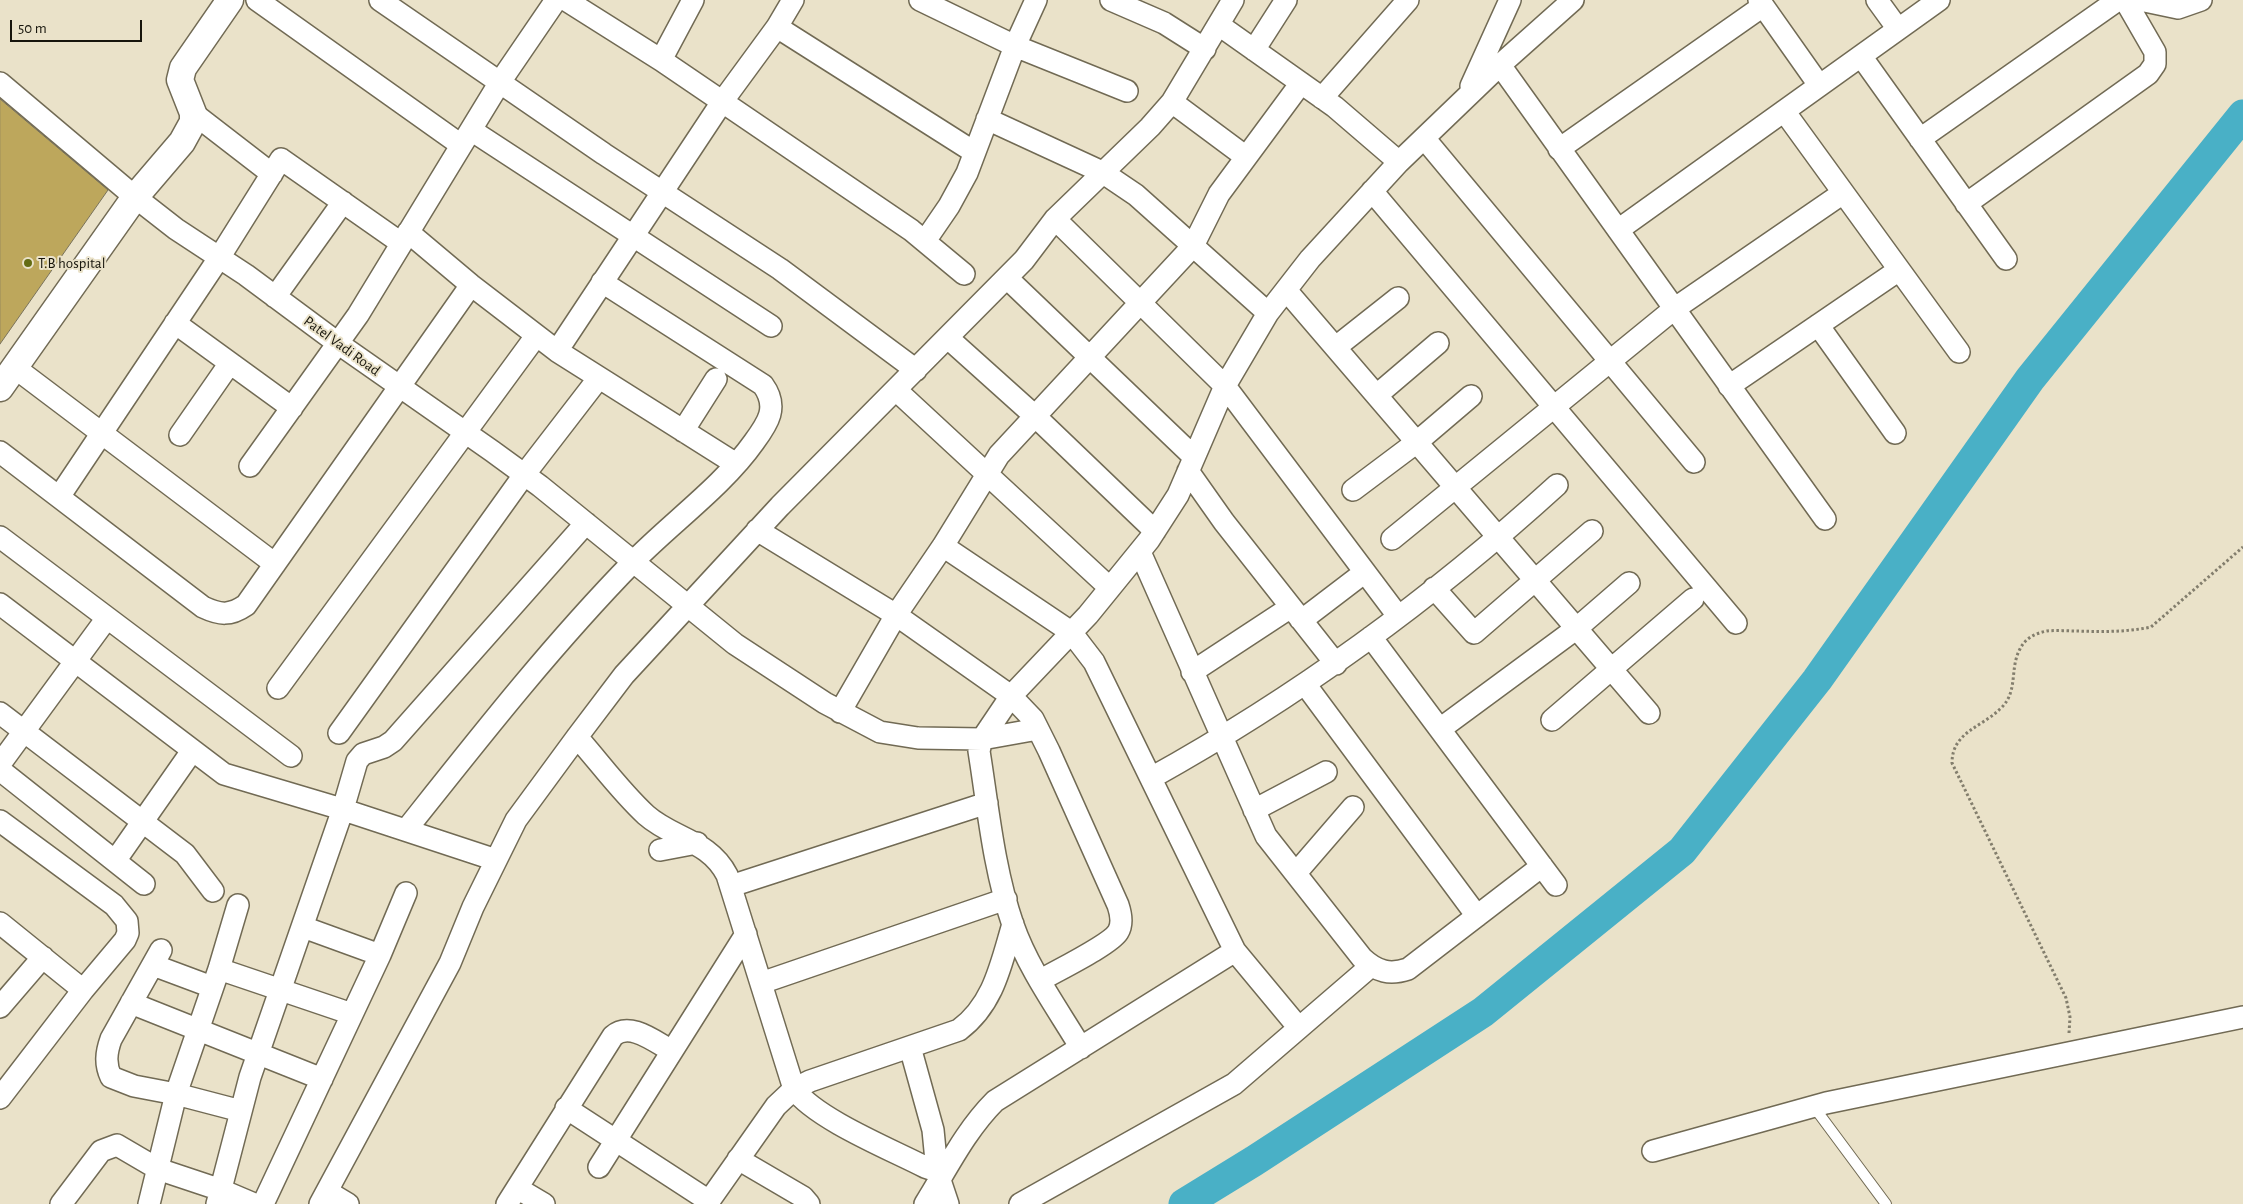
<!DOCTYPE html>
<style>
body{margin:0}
#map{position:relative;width:2243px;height:1204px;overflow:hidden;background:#eae2c9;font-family:"Alegreya Sans",sans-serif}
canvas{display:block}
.scale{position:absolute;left:10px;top:20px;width:132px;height:22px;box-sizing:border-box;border:2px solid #17150c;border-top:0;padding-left:6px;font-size:15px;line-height:18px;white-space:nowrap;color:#17150c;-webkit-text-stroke:4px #eae2c9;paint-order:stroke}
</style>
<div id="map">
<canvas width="2243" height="1204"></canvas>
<div class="scale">50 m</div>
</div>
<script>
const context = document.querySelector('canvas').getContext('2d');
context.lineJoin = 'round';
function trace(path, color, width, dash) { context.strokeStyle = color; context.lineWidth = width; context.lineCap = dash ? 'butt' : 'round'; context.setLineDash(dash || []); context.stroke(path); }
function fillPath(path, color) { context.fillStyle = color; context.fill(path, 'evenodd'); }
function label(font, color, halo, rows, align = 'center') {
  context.font = font + ' "Alegreya Sans",sans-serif'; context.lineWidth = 4; context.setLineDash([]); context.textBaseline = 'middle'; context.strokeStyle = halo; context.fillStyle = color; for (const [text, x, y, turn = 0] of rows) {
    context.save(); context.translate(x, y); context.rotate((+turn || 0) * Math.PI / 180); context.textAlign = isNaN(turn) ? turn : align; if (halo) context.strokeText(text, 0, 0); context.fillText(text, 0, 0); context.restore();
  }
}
trace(new Path2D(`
 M 1184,1204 L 1254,1161 L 1483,1012 L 1682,851 L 1817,680 L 2030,379 L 2243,115`), '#49b0c6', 31);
const building = new Path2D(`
 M 0,99 L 108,190 L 0,344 Z`);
fillPath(building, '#bda75c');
trace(building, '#7a735c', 1);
const service = new Path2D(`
 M 1814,1107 L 1886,1204`);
const minor = new Path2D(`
 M 257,0 L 461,145
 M 380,0 L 604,154 L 780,269 L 916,370
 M 566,0 L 661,60 L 911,230 L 964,274
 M 920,0 L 1015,46 L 1127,91
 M 1111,0 L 1164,23 L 1205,49
 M 1759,0 L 1819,85
 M 1877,0 L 1898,29
 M 2140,0 L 2178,8 L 2201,0
 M 1219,25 L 1335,107 L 1399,162
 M 777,27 L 974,152
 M 1254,50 L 1286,0
 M 1861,56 L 2006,259
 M 661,60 L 693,0
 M 1500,65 L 1825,519
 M 0,83 L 135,197 L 176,229 L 246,275 L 339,344 L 492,451 L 540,486 L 735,644 L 825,703 L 880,732 L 918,738 L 982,739 L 1038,729
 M 1471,86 L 1510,0
 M 1322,98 L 1408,0
 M 1172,102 L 1246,157
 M 1784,111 L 1959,352
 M 193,113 L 272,174
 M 987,119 L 1102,172 L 1136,195 L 1268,313
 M 471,130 L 771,326
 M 1424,138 L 1694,462
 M 1920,139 L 2118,0
 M 1559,149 L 1763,6
 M 1372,191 L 1736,623
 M 1966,204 L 2148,74 L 2155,64 L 2155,52 L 2125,0
 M 1055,219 L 1225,386 L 1398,616
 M 1618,230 L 1939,0
 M 408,232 L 471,285 L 557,351 L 736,464
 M 925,241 L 949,206 L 967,173 L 1015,46 L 1036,0
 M 1007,278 L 1194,457
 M 1286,290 L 1649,713
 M 275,297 L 343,202
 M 175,323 L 292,408
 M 1818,325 L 1895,433
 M 948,338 L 1036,417 L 1155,531
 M 1336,347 L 1398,298
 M 557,351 L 722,102 L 777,27 L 793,0
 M 14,367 L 275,564
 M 1729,386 L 1899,270
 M 896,390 L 1110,588
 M 1377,395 L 1438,343
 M 683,431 L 716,379
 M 180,435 L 230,363
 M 0,452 L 203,607 C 220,615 230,616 246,605 L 471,285
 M 250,466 L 358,315 L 500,82 L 556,0
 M 1188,471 L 1224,522 L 1336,664
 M 1353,490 L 1417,442 L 1471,396
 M 59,497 L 219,258 L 281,159 L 401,243
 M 757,530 L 896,615 L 1011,696 L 1033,719 L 1049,751 L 1118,905 C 1121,914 1123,924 1118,932 C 1110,945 1056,971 1041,980
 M 0,537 L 291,756
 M 1392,539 L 1674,309 L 1843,193
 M 943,546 L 1071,632 L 1094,662 L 1235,951 L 1299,1028
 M 1140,552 L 1266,836 L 1362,958 C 1377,972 1390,975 1408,969 L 1542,866
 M 1434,588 L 1474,633 L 1592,531
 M 0,604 L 224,774 L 335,807 L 496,860
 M 1300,619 L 1306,617 L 1365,572
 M 1371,637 L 1556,885
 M 1192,672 L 1291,607
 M 1305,684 L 1477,916
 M 278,688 L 536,336
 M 840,712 L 896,615 L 943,546 L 999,455 L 1193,246 L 1219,194 L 1301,83
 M 0,713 L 185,854 L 213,891
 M 1552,720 L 1693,599
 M 1440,729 L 1577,628 L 1629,583
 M 339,733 L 524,475 L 598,379
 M 577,737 C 600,763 621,792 646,815 C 673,839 709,840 727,875 L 794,1089 C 816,1119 890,1149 925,1167 L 937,1171
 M 0,764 L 107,618
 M 0,770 L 144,884
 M 1151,778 C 1297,697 1433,598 1557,485
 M 1254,810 L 1326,772
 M 0,821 L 114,905 L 127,921 L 128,933 L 125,940 L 83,990 L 0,1098
 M 406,830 C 479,738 551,646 633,562 C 671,523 723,486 754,442 C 768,423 779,407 763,385 L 602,282
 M 660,850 L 697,843
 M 115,861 L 192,751
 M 1296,873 L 1353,807
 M 731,886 L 987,803
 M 0,923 L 83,990
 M 303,927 L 380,955
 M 161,950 L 111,1039 C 106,1053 105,1064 111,1077 L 134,1086 L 176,1094 L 241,1111
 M 153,965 L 212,987
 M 219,969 L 352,1014
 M 761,983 L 1006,899
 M 131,1003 L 322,1079
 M 0,1007 L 43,957
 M 910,1047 L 933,1130 L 937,1171 L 948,1204
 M 1081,1048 C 1057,1008 1028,968 1013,925 C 995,873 989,817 981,764 L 979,751 L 982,739 L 1011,696 L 1088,615 L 1149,540 L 1178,495 L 1225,386 L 1268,313 L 1310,259 L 1399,162 L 1500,65 L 1573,0
 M 566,1108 L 709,1201
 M 1653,1151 L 1826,1103 L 2243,1017
 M 738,1159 L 803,1197 L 809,1204
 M 599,1167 L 746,934
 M 517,1188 L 544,1204
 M 328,1192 L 348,1204
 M 61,1204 L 101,1151 L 117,1145 L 158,1169 L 221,1190 L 254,1204
 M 149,1204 L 176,1094 L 219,969 L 238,905
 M 217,1204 L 250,1077 L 343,809 L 357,761 L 363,754 L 384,747 L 393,741 L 586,523
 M 263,1204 L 380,955 L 406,893
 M 320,1204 L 450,963 L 473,907 L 516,820 L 577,737 L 624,675 L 780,506 L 1024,260 L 1055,219 L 1150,127 L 1172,102 L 1233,0
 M 507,1204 L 613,1036 C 630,1021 655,1042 672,1051
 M 707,1204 L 776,1106 L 794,1089 L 810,1081 L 959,1030 C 994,1004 1001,964 1013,924
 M 925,1204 C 947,1169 965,1131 995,1101 L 1235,951
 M 1020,1204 L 1234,1084 L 1371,966`);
const tertiary = new Path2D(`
 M 0,388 L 135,197 L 182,142 L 193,122 L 193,113 L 180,80 L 183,68 L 230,0`);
trace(service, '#716a54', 12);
trace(minor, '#716a54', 24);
trace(tertiary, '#716a54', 29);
trace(new Path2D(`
 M 2069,1033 L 2070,1017 L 2066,998 L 1952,763 C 1952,732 1982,727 2000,709 C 2019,692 2009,669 2020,649 C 2025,638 2036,633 2047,631 C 2057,630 2068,631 2078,631 C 2103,632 2127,632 2151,627 L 2243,547`), '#837e6d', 3, [2.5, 2.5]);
trace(service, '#fff', 10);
trace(minor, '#fff', 21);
trace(tertiary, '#fff', 26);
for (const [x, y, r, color] of [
 [28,263,5,"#646c13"]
]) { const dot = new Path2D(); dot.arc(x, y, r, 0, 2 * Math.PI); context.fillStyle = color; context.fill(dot); trace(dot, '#eae2c9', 2); }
label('15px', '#17150c', '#eae2c9', [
 ["T.B hospital",38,263]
], 'left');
label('15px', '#17150c', '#eae2c9', [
 ["Patel Vadi Road",342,346,36]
]);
</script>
